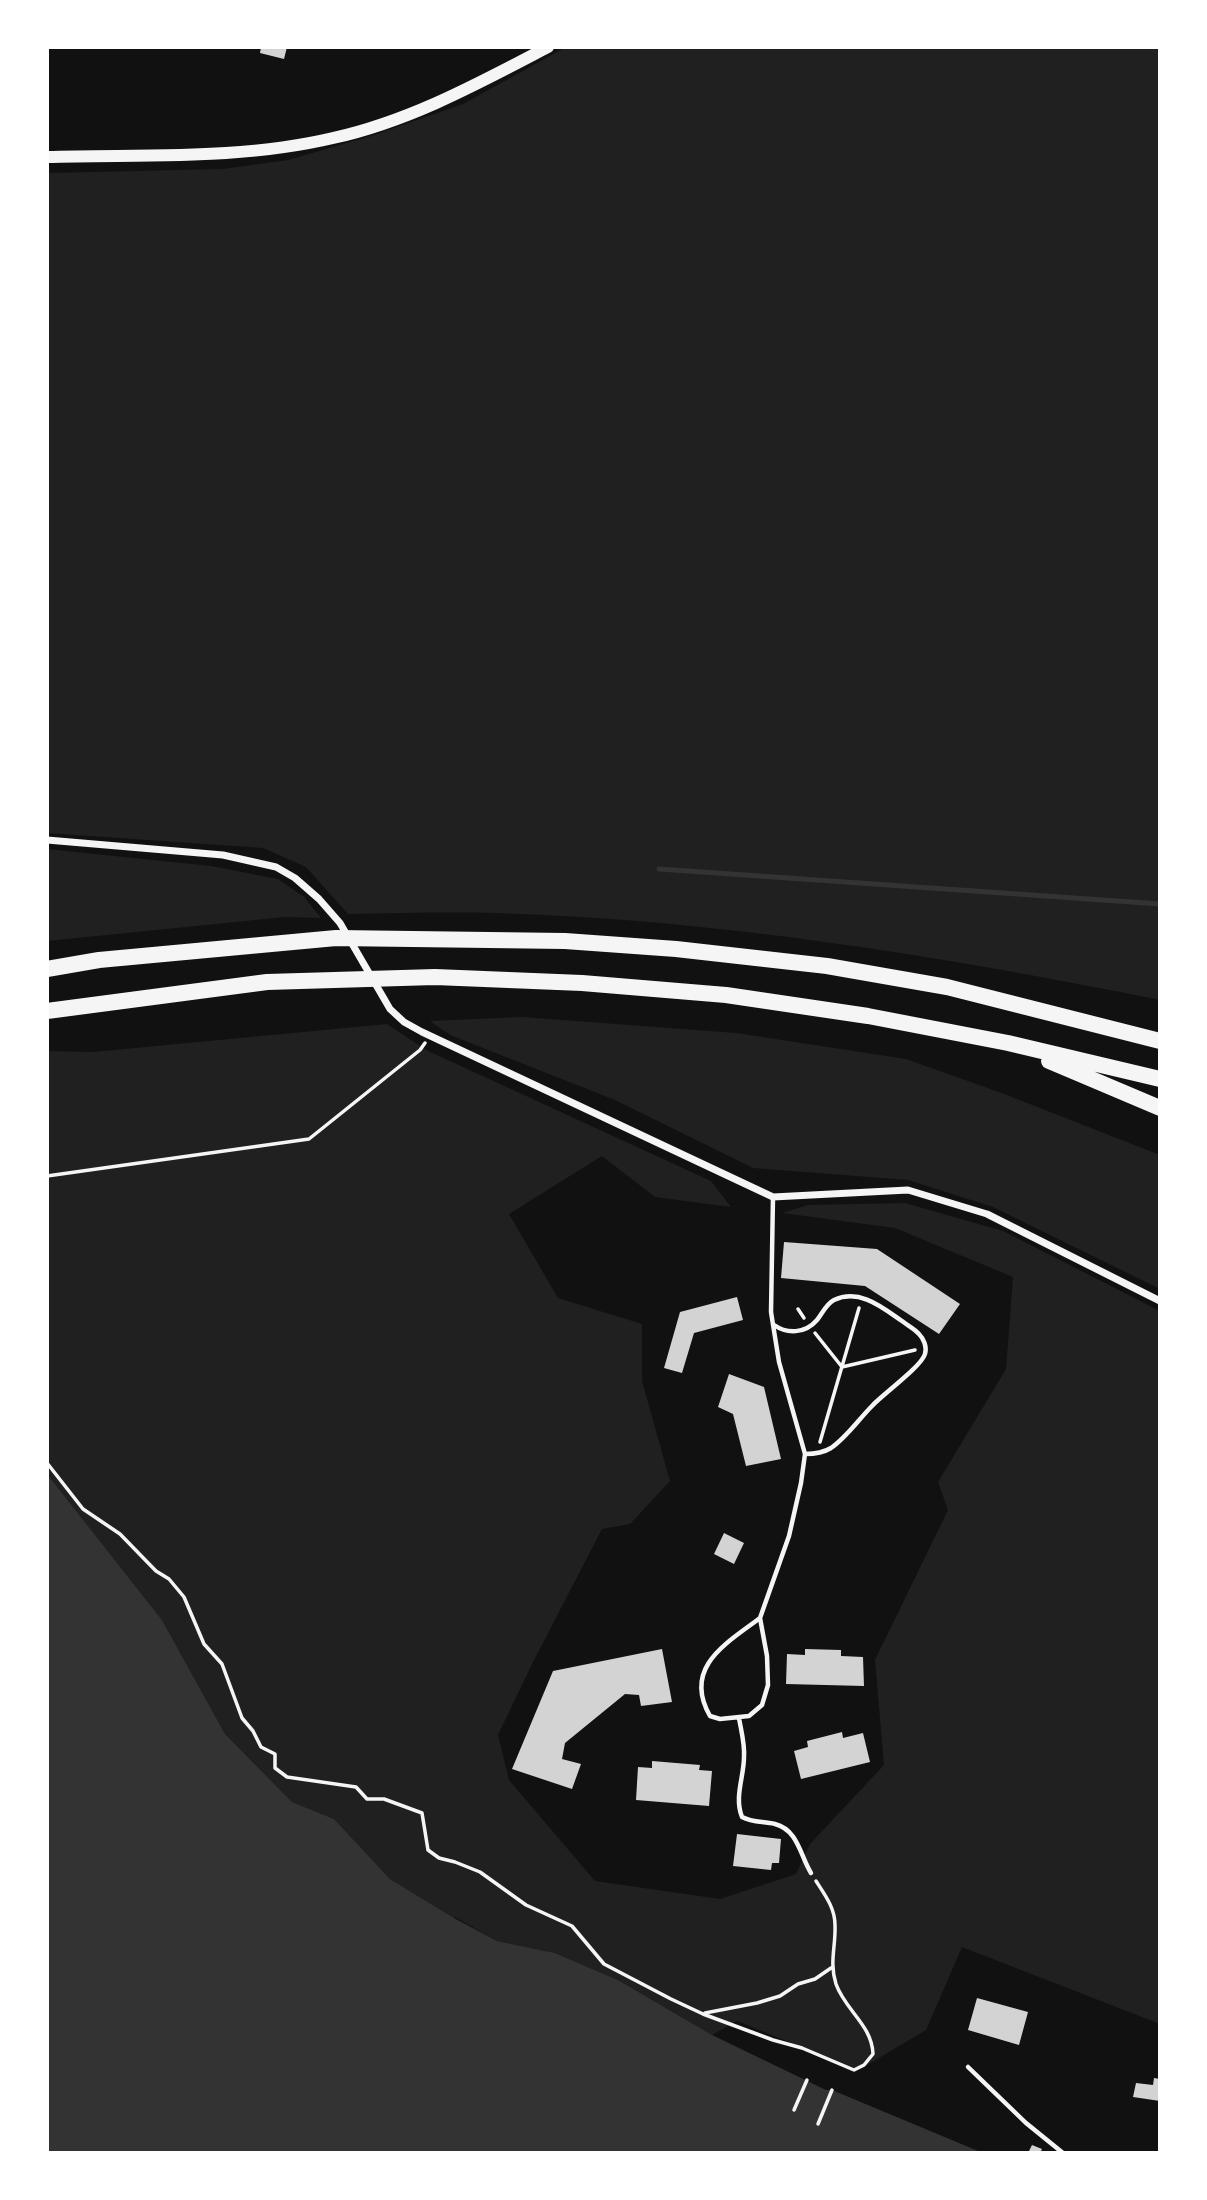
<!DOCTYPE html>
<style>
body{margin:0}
#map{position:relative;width:1207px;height:2200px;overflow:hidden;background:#111;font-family:Rubik,sans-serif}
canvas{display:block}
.frame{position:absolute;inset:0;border:49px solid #fff;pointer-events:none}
</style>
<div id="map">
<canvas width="1207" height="2200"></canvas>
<div class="frame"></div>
</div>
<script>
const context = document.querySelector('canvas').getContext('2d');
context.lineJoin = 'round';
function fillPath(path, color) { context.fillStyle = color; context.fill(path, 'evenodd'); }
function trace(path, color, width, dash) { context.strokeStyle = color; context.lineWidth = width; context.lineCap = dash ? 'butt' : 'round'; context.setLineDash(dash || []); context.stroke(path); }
fillPath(new Path2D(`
 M 566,47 L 1160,47 L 1160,1000 C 942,956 719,920 497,913 C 447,912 398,913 348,914 L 306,867 L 263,848 L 47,833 L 47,173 L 223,169 L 288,160 L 371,136 L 463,104 Z
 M 47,849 L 211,866 L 278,879 L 304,897 L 321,918 L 285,917 L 47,941 Z
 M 522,1017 L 736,1033 L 906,1059 L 999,1092 L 1160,1155 L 1160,1289 L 993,1207 L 908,1180 L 753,1168 L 615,1100 L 450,1035 L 430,1021 Z
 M 387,1024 L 426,1050 L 711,1181 L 731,1207 L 655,1197 L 602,1156 L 509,1214 L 558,1298 L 642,1324 L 642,1381 L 670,1481 L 630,1524 L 602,1529 L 532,1664 L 498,1735 L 509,1780 L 595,1881 L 720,1899 L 796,1874 L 810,1844 L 884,1765 L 875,1660 L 948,1510 L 938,1482 L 1006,1369 L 1013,1277 L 895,1228 L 782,1213 L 808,1205 L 905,1203 L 1003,1231 L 1160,1311 L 1160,2024 L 962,1947 L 926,2030 L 859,2070 L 737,2021 L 712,2035 L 618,1980 L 555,1953 L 497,1941 L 455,1917 L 454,1918 L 390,1879 L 334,1819 L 292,1802 L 225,1734 L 162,1620 L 47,1474 L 47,1051 L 93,1052 Z`), '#202020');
fillPath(new Path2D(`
 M 47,1474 L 162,1620 L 225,1734 L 292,1802 L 334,1819 L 390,1879 L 454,1918 L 497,1941 L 555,1953 L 618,1980 L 712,2035 L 826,2090 L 832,2090 L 983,2153 L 47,2153 Z`), '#333');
trace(new Path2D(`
 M 659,869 L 1160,904`), '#333', 5);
fillPath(new Path2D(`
 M 261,47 L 287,47 L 284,59 L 260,53 Z
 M 784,1242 L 877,1249 L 960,1304 L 939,1334 L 865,1286 L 781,1278 Z
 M 737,1297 L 743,1320 L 694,1333 L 682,1373 L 664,1368 L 680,1312 Z
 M 729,1374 L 764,1387 L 781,1459 L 746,1466 L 733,1414 L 718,1407 Z
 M 724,1533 L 744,1543 L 734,1564 L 714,1554 Z
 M 662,1649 L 672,1702 L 641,1706 L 639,1695 L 625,1694 L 565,1743 L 562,1759 L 581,1764 L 572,1789 L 512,1769 L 553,1671 Z
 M 805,1649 L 841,1650 L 841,1656 L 863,1657 L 864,1686 L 786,1684 L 787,1654 L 805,1655 Z
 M 842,1732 L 843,1738 L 863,1733 L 870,1762 L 801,1779 L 794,1751 L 808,1747 L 807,1741 Z
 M 652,1761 L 700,1765 L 699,1770 L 712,1771 L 709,1806 L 636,1800 L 638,1767 L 652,1768 Z
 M 737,1834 L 781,1839 L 779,1863 L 772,1863 L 771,1870 L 733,1866 Z
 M 977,1998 L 1028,2012 L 1019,2045 L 968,2030 Z
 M 1154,2078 L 1160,2079 L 1160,2101 L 1133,2097 L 1136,2083 L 1153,2085 Z
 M 1032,2145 L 1042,2149 L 1040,2153 L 1028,2153 Z`), '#d3d3d3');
trace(new Path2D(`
 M 47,1176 L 309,1139 L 420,1050 L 425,1043
 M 798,1309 L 804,1318
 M 815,1333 L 842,1367 L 915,1350
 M 820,1442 L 859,1308
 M 47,1463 L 83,1509 L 120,1534 L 156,1571 L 169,1579 L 184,1597 L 204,1644 L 222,1664 L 242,1718 L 253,1731 L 261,1747 L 275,1754 L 275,1768 L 287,1777 L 356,1787 L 367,1799 L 384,1799 L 422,1813 L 428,1850 L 439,1858 L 455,1862 L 480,1872 L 526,1905 L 572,1926 L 604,1964 L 671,1999 L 703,2014 L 773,2040 L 802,2048 L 854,2070 L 864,2065 L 873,2054 C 872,2025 845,2010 836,1984 C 829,1962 836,1946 835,1925 C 835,1908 825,1895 816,1881
 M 705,2013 L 757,2003 L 780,1996 L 798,1984 L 815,1979 L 831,1968
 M 794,2110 L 807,2080
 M 818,2124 L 832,2090`), '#f5f5f5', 3.5);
trace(new Path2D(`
 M 774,1325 C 787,1334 805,1334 817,1320 C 822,1314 826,1304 834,1300 C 860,1288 883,1308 902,1321 C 907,1325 915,1329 919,1334 C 924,1339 927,1347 925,1354 C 921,1367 883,1394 872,1406 C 859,1419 846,1438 831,1448 C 823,1453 813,1454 805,1454
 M 760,1618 C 727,1643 682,1667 710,1716 L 720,1719 L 749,1716 L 762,1705 L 768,1685 L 767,1656 L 760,1618 L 789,1536 L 801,1483 L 805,1454 L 779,1362 L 771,1312 L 773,1197
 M 739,1718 C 741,1730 745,1744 744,1757 C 744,1777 734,1797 742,1817 C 753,1823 763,1821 775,1824 C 798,1830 800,1855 811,1873
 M 968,2067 L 1026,2123 L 1063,2153`), '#f5f5f5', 4.5);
trace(new Path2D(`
 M 47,840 L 223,855 L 276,867 L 295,878 L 319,899 L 340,923 L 390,1009 L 404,1022 L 422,1032 L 773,1197 L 908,1190 L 987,1214 L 1160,1301`), '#f5f5f5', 7);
trace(new Path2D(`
 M 47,157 C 142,154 240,160 333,138 C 410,121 479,83 548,47`), '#f5f5f5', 12);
trace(new Path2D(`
 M 47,969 L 99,960 L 336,938 L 565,941 L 676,949 L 827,966 L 947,987 L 1160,1041
 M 47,1011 L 267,982 L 435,977 L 582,983 L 726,995 L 868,1016 L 1008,1043 L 1160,1079
 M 1049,1061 L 1160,1108`), '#f5f5f5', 16);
</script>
